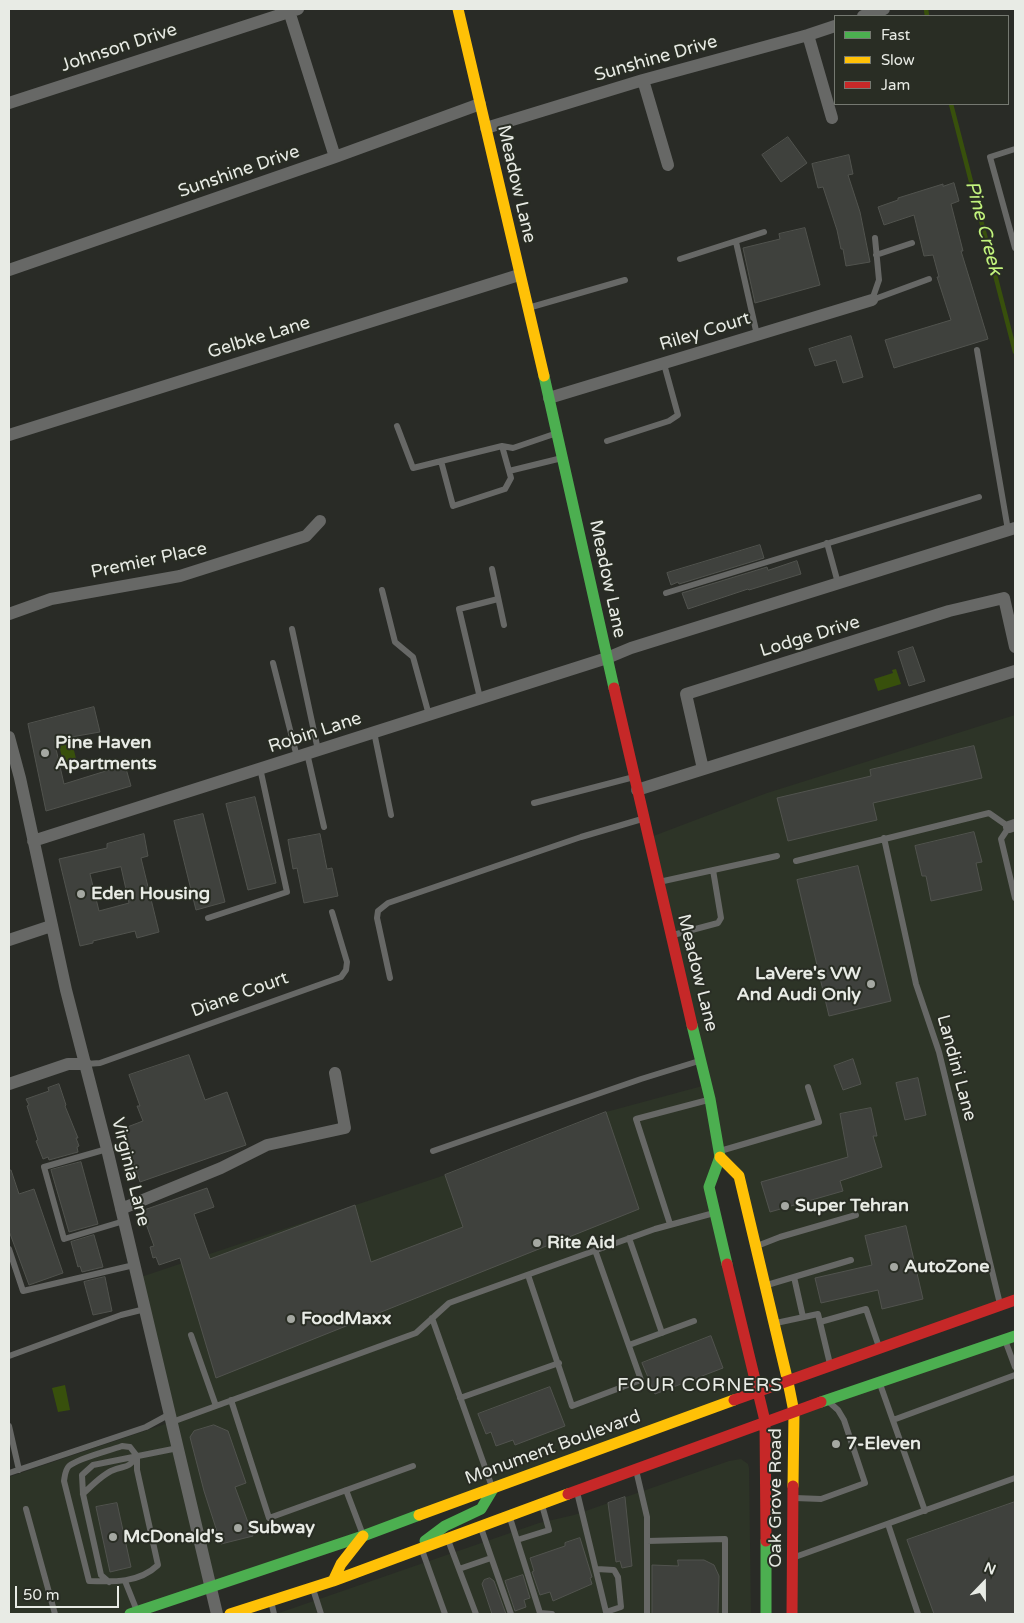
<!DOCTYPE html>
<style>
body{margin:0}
#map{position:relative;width:1024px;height:1623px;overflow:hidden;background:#292b26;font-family:"Varela Round",sans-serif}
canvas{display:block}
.frame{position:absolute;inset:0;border:10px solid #e8ebe5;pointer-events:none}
.legend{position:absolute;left:834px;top:15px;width:175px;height:90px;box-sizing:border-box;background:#292d24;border:1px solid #757971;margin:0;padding:6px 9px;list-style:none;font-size:15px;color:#e8ebe5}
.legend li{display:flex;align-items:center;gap:10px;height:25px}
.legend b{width:25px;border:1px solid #757971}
.north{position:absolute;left:959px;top:1558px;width:50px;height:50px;-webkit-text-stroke:4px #292d24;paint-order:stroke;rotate:22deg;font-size:14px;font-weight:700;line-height:20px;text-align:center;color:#e8ebe5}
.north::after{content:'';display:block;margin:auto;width:18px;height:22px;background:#e8ebe5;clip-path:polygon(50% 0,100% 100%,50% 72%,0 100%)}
.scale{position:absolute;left:15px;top:1586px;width:104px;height:22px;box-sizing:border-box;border:2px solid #e8ebe5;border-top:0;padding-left:6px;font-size:15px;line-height:18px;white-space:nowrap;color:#e8ebe5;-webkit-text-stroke:4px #292d24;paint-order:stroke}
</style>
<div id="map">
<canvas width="1024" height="1623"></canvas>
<div class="frame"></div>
<ul class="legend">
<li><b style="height:6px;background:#4caf50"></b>Fast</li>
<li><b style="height:6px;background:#ffc107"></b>Slow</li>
<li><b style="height:6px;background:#c62828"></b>Jam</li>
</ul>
<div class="north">N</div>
<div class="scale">50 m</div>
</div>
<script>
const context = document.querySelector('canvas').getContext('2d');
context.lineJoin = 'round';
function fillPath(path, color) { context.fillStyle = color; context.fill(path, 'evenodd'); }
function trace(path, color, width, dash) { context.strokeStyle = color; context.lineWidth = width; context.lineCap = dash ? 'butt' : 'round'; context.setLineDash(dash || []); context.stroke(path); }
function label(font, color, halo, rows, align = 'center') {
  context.font = font + ' "Varela Round",sans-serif'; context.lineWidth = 4; context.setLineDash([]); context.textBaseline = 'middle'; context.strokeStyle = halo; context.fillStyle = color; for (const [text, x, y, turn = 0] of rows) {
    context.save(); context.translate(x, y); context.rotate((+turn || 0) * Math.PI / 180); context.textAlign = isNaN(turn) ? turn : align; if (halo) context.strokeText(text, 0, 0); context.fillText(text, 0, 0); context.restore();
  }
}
fillPath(new Path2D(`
 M 1015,715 L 1015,1300 L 788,1382 L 739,1176 L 720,1157 L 709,1188 L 757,1392 L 130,1614 L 9,1614 L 9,1477 L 171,1422 L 138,1278 L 445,1175 L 606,1112 L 706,1085 L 648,838 L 767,793 Z
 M 1015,1336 L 1015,1614 L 792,1614 L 794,1412 Z
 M 741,1459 L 748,1464 L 749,1468 L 751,1614 L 276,1614 L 539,1523 L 574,1515 L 729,1461 Z`), '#2d3427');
fillPath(new Path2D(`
 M 896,669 L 901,684 L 878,691 L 874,679 L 893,673 L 892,670 Z
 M 72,742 L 78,767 L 65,770 L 59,745 Z
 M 65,1385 L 70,1410 L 58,1412 L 52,1388 Z`), '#38500c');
trace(new Path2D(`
 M 926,9 L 927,16
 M 951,104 L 1015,352`), '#38500c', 4.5);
const building = new Path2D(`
 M 788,137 L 807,163 L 781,182 L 762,155 Z
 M 849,155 L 853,174 L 848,175 L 860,212 L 870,262 L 846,266 L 843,249 L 841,249 L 837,230 L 823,187 L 818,188 L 812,164 Z
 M 954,183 L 959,201 L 951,204 L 963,251 L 961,251 L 988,339 L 894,368 L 885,340 L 951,320 L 937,277 L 939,277 L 933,255 L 924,256 L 914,215 L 884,225 L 878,207 L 898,200 L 898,198 L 943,184 L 943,186 Z
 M 805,228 L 820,285 L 755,303 L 743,248 L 780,239 L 779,234 Z
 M 851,336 L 863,377 L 843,383 L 836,360 L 815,366 L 809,349 Z
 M 760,545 L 764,558 L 679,584 L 678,582 L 671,585 L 667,573 Z
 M 797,561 L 801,574 L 749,590 L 748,589 L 688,609 L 682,593 L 767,567 L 768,570 Z
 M 913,647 L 925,681 L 909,686 L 898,652 Z
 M 94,707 L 100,732 L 54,740 L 64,784 L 125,765 L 131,786 L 46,811 L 28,724 Z
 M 974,746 L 982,778 L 873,803 L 877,820 L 788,841 L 777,798 L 871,776 L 870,770 Z
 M 255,797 L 276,883 L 248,890 L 226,804 Z
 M 203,814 L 225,902 L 196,910 L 174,821 Z
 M 974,832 L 982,862 L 976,863 L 982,890 L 931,901 L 926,876 L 922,876 L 915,846 Z
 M 144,834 L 148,856 L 141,858 L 159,932 L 137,938 L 135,931 L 93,941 L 93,943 L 80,946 L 59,859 L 107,848 L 107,844 ZM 121,867 L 129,903 L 99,911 L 90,874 Z
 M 320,834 L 327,869 L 332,868 L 338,896 L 304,903 L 297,868 L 293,869 L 288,840 Z
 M 858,866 L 891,1001 L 829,1016 L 797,880 Z
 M 189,1055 L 205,1100 L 227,1092 L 246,1145 L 140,1182 L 122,1129 L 143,1121 L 137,1106 L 140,1106 L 129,1075 Z
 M 853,1059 L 861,1084 L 843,1090 L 834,1066 Z
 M 918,1078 L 926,1115 L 905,1120 L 896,1083 Z
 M 59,1084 L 66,1105 L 65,1106 L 78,1138 L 76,1138 L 79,1146 L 77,1147 L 78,1152 L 49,1160 L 48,1157 L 43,1159 L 36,1141 L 38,1140 L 27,1106 L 29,1105 L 26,1099 L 49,1091 L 48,1088 Z
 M 871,1108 L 877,1136 L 873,1136 L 882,1167 L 840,1181 L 843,1191 L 770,1212 L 761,1182 L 848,1157 L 840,1114 Z
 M 606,1112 L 639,1209 L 216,1378 L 180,1258 L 159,1265 L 156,1257 L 153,1258 L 150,1247 L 154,1246 L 145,1221 L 147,1220 L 144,1210 L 207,1188 L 214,1207 L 194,1214 L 210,1259 L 355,1205 L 371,1262 L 463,1227 L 445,1175 Z
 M 81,1162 L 98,1224 L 69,1232 L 51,1170 Z
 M 9,1170 L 11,1170 L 19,1194 L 34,1189 L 63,1273 L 29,1285 L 9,1231 Z
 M 906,1226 L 923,1299 L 882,1309 L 878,1290 L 821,1303 L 815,1278 L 872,1265 L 865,1236 Z
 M 94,1235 L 103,1267 L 82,1272 L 80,1266 L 78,1267 L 71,1242 Z
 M 105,1277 L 112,1311 L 93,1315 L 84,1282 Z
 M 711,1336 L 723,1368 L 655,1394 L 642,1363 Z
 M 550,1387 L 565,1426 L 515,1445 L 513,1440 L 496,1446 L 491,1432 L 486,1434 L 478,1414 Z
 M 214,1425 L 228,1431 L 246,1483 L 235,1487 L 253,1536 L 221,1544 L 204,1491 L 190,1437 L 194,1431 Z
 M 625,1497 L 632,1566 L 622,1568 L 620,1561 L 616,1562 L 608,1503 Z
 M 1015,1502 L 1015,1614 L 934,1614 L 907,1540 Z
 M 117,1503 L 131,1567 L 110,1572 L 96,1507 Z
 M 580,1538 L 592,1577 L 590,1578 L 592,1584 L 553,1601 L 550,1592 L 540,1595 L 532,1572 L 534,1571 L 530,1558 L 565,1546 L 565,1543 Z
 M 678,1560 L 704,1560 L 714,1565 L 719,1576 L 718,1614 L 652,1614 L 652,1565 L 678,1566 Z
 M 523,1575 L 530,1598 L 524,1600 L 526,1607 L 515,1611 L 505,1581 Z
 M 490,1578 L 494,1581 L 506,1614 L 492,1614 L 482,1584 L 484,1580 Z`);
fillPath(building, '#3f413d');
trace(building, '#51534e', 1);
trace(new Path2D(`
 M 1015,149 L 990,157 L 1015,248
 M 736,242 L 757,335
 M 876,255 L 912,243
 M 680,259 L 764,232
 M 872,300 L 879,280 L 875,238
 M 872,300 L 929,279
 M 528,308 L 625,280
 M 977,350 L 1008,530
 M 397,426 L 413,468 L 502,446 L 513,448 L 557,433
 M 607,441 L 669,421 L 678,415 L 664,364
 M 441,461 L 453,506 L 505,489 L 511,478 L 502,446
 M 509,471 L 562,458
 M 827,543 L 838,583
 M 492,569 L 504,625
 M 382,590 L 395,642 L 413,657 L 429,715
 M 666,593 L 979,497
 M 292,629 L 318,750
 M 273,663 L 297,757
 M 480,698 L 459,609 L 498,599
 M 374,732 L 391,815
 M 307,753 L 324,827
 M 534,803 L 634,777
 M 884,838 L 916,984 L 939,1052 L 1000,1304
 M 796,861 L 989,813 L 1009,827 L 1001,839 L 1015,898
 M 659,882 L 777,856
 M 208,918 L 287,892 L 260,768
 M 673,935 L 718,923 L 721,918 L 713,870
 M 390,978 L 377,918 L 378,911 L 388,903 L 581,837 L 642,819
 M 86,1064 L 100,1063 L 341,977 L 346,970 L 347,962 L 332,912
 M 107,1149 L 44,1167 L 64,1239 L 124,1221
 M 433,1151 L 641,1079 L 699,1061
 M 720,1151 L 819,1122 L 808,1087
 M 670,1224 L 636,1119 L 708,1100
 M 629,1238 L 662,1333
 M 757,1246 L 780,1237 L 856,1215
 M 9,1249 L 23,1291 L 134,1265
 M 528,1275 L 572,1406 L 641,1380 L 595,1250
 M 794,1277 L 803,1317
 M 767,1285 L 851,1260
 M 432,1318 L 492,1487
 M 820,1322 L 866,1309 L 879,1347
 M 776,1323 L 818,1314 L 830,1364
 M 191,1335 L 216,1406
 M 1005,1340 L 1015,1367
 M 629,1345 L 694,1321
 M 9,1356 L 121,1315 L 145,1309
 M 880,1384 L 925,1511
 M 460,1398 L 559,1363
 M 231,1400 L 269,1518 L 413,1466
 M 893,1420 L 1015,1375
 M 172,1422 L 416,1333 L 449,1303 L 460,1299 L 655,1229 L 714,1213
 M 9,1426 L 19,1470
 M 122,1446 L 130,1447 L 137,1456 L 137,1470 L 158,1565 C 139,1583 114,1582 89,1581 L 64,1481 C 65,1475 65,1470 69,1466 C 79,1458 109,1451 122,1446 Z
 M 636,1470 L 647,1517 L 647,1614
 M 9,1473 L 146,1427 L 170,1414
 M 346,1490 L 363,1535
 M 577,1492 L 606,1612 L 621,1607 L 618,1577 L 614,1570 L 597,1569
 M 83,1494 C 91,1486 101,1476 111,1471 C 126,1464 126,1471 137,1456
 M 795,1498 L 821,1499 L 865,1483 L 844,1420 L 838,1410 L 829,1402
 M 26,1509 L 55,1614
 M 510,1518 L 540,1613 L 552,1614
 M 888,1524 L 918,1614
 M 481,1528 L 511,1614
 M 448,1540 L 476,1614
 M 517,1540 L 549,1530 L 542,1505
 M 647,1541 L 725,1539 L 725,1614
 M 422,1550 L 445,1614
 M 795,1557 L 1015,1478
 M 459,1569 L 491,1558
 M 125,1581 L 137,1611
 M 109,1582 L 101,1575 L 83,1494 L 82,1475 L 93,1465 L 178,1448
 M 313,1589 L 321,1614
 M 271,1601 L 274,1614`), '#676866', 6);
trace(new Path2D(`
 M 289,11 L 335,157
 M 863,16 L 884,9
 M 808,35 L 832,118
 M 643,80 L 668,165
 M 9,103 L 298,9
 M 486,128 L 643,80 L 808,35 L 835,26
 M 9,270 L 335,157 L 480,104
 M 549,398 L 872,300
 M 9,435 L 519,275
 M 9,614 L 51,599 L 180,576 L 306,536 L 320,521
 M 9,737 L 20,778 L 66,990 L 107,1149 L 217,1614
 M 703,769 L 686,694 L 949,611 L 1004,598 L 1015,647
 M 637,790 L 1015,671
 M 1009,827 L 1015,825
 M 33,841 L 607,658 L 631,648 L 1015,528
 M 9,940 L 51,926
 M 9,1084 L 68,1064 L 86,1064
 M 121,1209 L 221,1168 L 267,1145 L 345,1128 L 335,1073`), '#676866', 12);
trace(new Path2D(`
 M 544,376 L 614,688
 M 692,1025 L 710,1099 L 720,1157 L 709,1187 L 727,1264
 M 821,1402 L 1015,1336
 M 425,1541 L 445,1526 L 481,1509 L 493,1489
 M 766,1541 L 766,1614
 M 130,1614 L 363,1536 L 419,1515`), '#4caf50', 11);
trace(new Path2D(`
 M 458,9 L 544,376
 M 720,1157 L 739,1176 L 788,1382 L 794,1412 L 793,1486
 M 419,1515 L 734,1400
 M 333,1581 L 341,1564 L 363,1536
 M 230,1614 L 333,1581 L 568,1494`), '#ffc107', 11);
trace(new Path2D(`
 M 614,688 L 692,1025
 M 727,1264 L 765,1421 L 766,1541
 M 734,1400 L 1015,1300
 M 568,1494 L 821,1402
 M 792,1614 L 793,1486`), '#c62828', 11);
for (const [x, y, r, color] of [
 [45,753,5,"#a5a8a2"],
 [81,894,5,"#a5a8a2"],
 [871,984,5,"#a5a8a2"],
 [785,1206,5,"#a5a8a2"],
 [537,1243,5,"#a5a8a2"],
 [894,1267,5,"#a5a8a2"],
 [291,1319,5,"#a5a8a2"],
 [836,1444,5,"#a5a8a2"],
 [238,1528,5,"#a5a8a2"],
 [113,1537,5,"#a5a8a2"]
]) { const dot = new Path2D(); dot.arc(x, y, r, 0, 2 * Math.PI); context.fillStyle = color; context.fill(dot); trace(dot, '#292d24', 2); }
label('18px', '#e8ebe5', '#292d24', [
 ["Johnson Drive",119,48,-18],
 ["Sunshine Drive",656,59,-16],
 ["Sunshine Drive",239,172,-19],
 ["Meadow Lane",516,184,77],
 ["Riley Court",705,332,-17],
 ["Gelbke Lane",259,338,-17],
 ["Premier Place",149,561,-12],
 ["Meadow Lane",607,579,78],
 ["Lodge Drive",810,637,-17],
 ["Robin Lane",315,733,-18],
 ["Meadow Lane",697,973,76],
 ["Diane Court",240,995,-20],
 ["Landini Lane",956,1068,75],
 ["Virginia Lane",130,1172,76],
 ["Monument Boulevard",553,1448,-20],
 ["Oak Grove Road",776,1498,-90]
]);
label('bold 18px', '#e8ebe5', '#292d24', [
 ["Pine Haven",55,743],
 ["Apartments",55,764],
 ["Eden Housing",91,894],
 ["LaVere's VW",861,974,"right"],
 ["And Audi Only",861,995,"right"],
 ["Super Tehran",795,1206],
 ["Rite Aid",547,1243],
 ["AutoZone",904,1267],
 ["FoodMaxx",301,1319],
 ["7-Eleven",846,1444],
 ["Subway",248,1528],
 ["McDonald's",123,1537]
], 'left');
label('italic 19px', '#c2f37d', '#292d24', [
 ["Pine Creek",983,228,75]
]);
context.letterSpacing = '1px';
label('19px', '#e8ebe5', '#292d24', [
 ["FOUR CORNERS",700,1386]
]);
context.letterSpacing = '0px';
</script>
